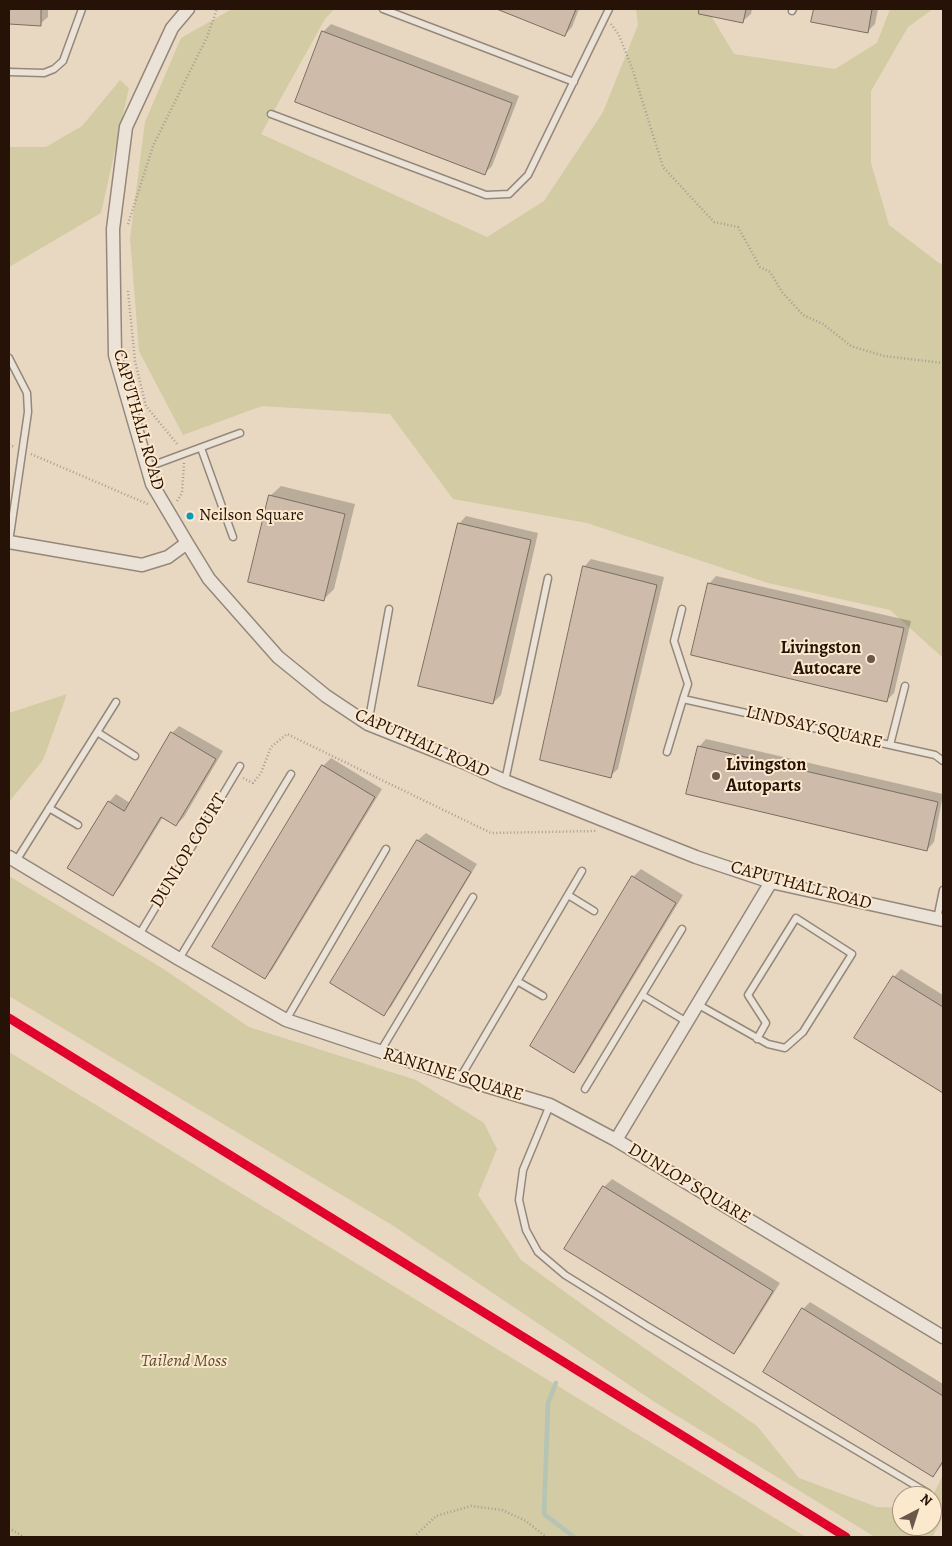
<!DOCTYPE html>
<style>
body{margin:0}
#map{position:relative;width:952px;height:1546px;overflow:hidden;background:#e9d8c1;font-family:Alegreya,serif}
canvas{display:block}
.frame{position:absolute;inset:0;border:10px solid #271208;pointer-events:none}
.north{position:absolute;left:892px;top:1486px;width:50px;height:50px;box-sizing:border-box;background:#fce8cc;border:1px solid #a7927e;border-radius:50%;rotate:40deg;font-size:14px;font-weight:700;line-height:20px;text-align:center;color:#271208}
.north::after{content:'';display:block;margin:auto;width:18px;height:22px;background:#6b5749;clip-path:polygon(50% 0,100% 100%,50% 72%,0 100%)}
</style>
<div id="map">
<canvas width="952" height="1546"></canvas>
<div class="frame"></div>
<div class="north">N</div>
</div>
<script>
const context = document.querySelector('canvas').getContext('2d');
context.lineJoin = 'round';
function fillPath(path, color) { context.fillStyle = color; context.fill(path, 'evenodd'); }
function trace(path, color, width, dash) { context.strokeStyle = color; context.lineWidth = width; context.lineCap = dash ? 'butt' : 'round'; context.setLineDash(dash || []); context.stroke(path); }
function label(font, color, halo, rows, align = 'center') {
  context.font = font + ' Alegreya,serif'; context.lineWidth = 4; context.setLineDash([]); context.textBaseline = 'middle'; context.strokeStyle = halo; context.fillStyle = color; for (const [text, x, y, turn = 0] of rows) {
    context.save(); context.translate(x, y); context.rotate((+turn || 0) * Math.PI / 180); context.textAlign = isNaN(turn) ? turn : align; if (halo) context.strokeText(text, 0, 0); context.fillText(text, 0, 0); context.restore();
  }
}
fillPath(new Path2D(`
 M 232,9 L 334,9 L 325,19 L 261,134 L 487,237 L 544,201 L 603,112 L 638,25 L 636,9 L 707,9 L 734,54 L 835,69 L 877,43 L 890,9 L 933,9 L 908,27 L 871,91 L 871,163 L 889,225 L 939,263 L 943,264 L 943,658 L 890,610 L 768,583 L 587,523 L 453,499 L 390,414 L 262,406 L 183,435 L 139,351 L 130,238 L 145,122 L 181,38 Z
 M 120,80 L 129,88 L 101,213 L 9,267 L 9,147 L 46,147 L 82,126 Z
 M 67,694 L 43,760 L 9,802 L 9,713 Z
 M 9,876 L 162,968 L 249,1027 L 416,1080 L 484,1123 L 497,1149 L 478,1195 L 521,1260 L 601,1318 L 757,1426 L 799,1478 L 877,1507 L 902,1508 L 902,1526 L 932,1526 L 932,1497 L 943,1475 L 943,1517 L 933,1536 L 936,1537 L 875,1537 L 656,1403 L 392,1225 L 9,996 Z
 M 9,1052 L 806,1537 L 9,1537 Z`), '#d2cba3');
fillPath(new Path2D(`
 M 9,9 L 48,9 L 48,17 L 40,24 L 9,23 Z
 M 499,9 L 579,9 L 572,27 L 565,35 Z
 M 722,9 L 752,9 L 751,14 L 743,21 L 720,17 Z
 M 815,9 L 878,9 L 875,24 L 867,32 L 813,21 Z
 M 331,24 L 519,96 L 492,166 L 485,173 L 323,32 Z
 M 281,486 L 355,504 L 334,589 L 324,599 L 270,496 Z
 M 466,516 L 538,533 L 501,695 L 493,703 L 459,524 Z
 M 591,559 L 664,577 L 618,769 L 610,776 L 584,567 Z
 M 716,576 L 911,621 L 894,693 L 887,700 L 709,584 Z
 M 179,726 L 223,751 L 184,817 L 176,825 L 163,817 L 120,887 L 112,895 L 109,802 L 116,794 L 130,803 L 172,733 Z
 M 706,739 L 943,794 L 934,842 L 927,850 L 699,747 Z
 M 331,758 L 382,789 L 272,970 L 265,977 L 214,946 L 323,766 Z
 M 426,833 L 477,864 L 391,1007 L 383,1014 L 332,983 L 418,840 Z
 M 641,869 L 683,895 L 581,1064 L 574,1071 L 633,877 Z
 M 901,969 L 943,995 L 943,1091 L 856,1037 L 894,977 Z
 M 612,1179 L 780,1283 L 741,1345 L 734,1353 L 566,1249 L 604,1187 Z
 M 810,1302 L 943,1384 L 943,1464 L 933,1476 L 803,1309 Z`), '#0003');
trace(new Path2D(`
 M 556,1383 L 548,1403 L 544,1514 L 574,1537`), '#b5c4b5', 4.5);
const building = new Path2D(`
 M 9,9 L 41,9 L 41,26 L 9,24 Z
 M 497,9 L 576,9 L 565,36 Z
 M 699,9 L 746,9 L 743,23 L 699,14 Z
 M 814,9 L 872,9 L 868,33 L 811,22 Z
 M 322,31 L 512,103 L 485,175 L 295,102 Z
 M 269,495 L 345,514 L 324,601 L 248,582 Z
 M 458,523 L 531,540 L 493,704 L 418,686 Z
 M 583,566 L 657,585 L 611,778 L 540,760 Z
 M 708,583 L 904,628 L 887,702 L 691,655 Z
 M 171,732 L 216,759 L 176,826 L 161,817 L 113,896 L 67,868 L 108,801 L 124,811 Z
 M 698,746 L 938,802 L 927,851 L 686,794 Z
 M 322,765 L 375,797 L 265,979 L 212,947 Z
 M 417,840 L 471,872 L 384,1016 L 330,983 Z
 M 632,876 L 676,903 L 574,1073 L 530,1046 Z
 M 893,976 L 943,1007 L 943,1093 L 854,1038 Z
 M 603,1186 L 773,1291 L 734,1354 L 564,1249 Z
 M 802,1308 L 943,1396 L 943,1461 L 933,1477 L 763,1372 Z`);
fillPath(building, '#cfbba9');
trace(building, '#796d61', 1);
const lane = new Path2D(`
 M 383,9 L 574,82
 M 792,11 L 793,9
 M 9,72 L 44,73 L 54,69 L 63,61 L 82,9
 M 271,114 L 486,195 L 509,194 L 528,175 L 609,9
 M 9,358 L 27,393 L 28,412 L 9,542
 M 201,448 L 233,537
 M 148,467 L 240,433
 M 682,609 L 674,641 L 688,684 L 683,699 L 935,755 L 943,761
 M 368,724 L 389,609
 M 97,732 L 135,756
 M 890,745 L 905,686
 M 667,752 L 683,699
 M 505,781 L 548,578
 M 49,808 L 78,825
 M 16,861 L 116,702
 M 568,895 L 594,911
 M 937,919 L 943,890
 M 139,935 L 240,766
 M 179,959 L 291,774
 M 517,981 L 543,996
 M 642,995 L 687,1022
 M 697,1004 L 768,1044 L 785,1048 L 803,1032 L 852,954 L 796,918 L 748,995 L 766,1023 L 757,1039
 M 286,1020 L 386,849
 M 380,1052 L 473,897
 M 460,1078 L 582,871
 M 585,1089 L 682,929
 M 550,1105 L 523,1170 L 519,1200 L 526,1230 L 538,1252 L 565,1275 L 647,1326 L 928,1493`);
const street = new Path2D(`
 M 188,9 L 172,28 L 126,127 L 113,229 L 115,355 L 152,484 L 187,543 L 209,579 L 278,657 L 326,696 L 368,724 L 463,762 L 505,781 L 696,857 L 771,882 L 943,920
 M 9,542 L 142,565 L 168,557 L 187,543
 M 9,857 L 179,959 L 286,1020 L 460,1078 L 550,1105 L 616,1140 L 943,1337
 M 616,1140 L 771,882`);
trace(lane, '#94887a', 9);
trace(street, '#94887a', 15);
trace(new Path2D(`
 M 611,24 L 619,35 L 632,68 L 663,167 L 714,222 L 738,227 L 760,267 L 770,272 L 782,292 L 803,315 L 823,324 L 851,346 L 884,356 L 943,363
 M 128,224 L 153,146 L 207,37 L 217,9
 M 128,291 L 135,361 L 146,406 L 178,445
 M 9,445 L 15,447
 M 31,454 L 150,505
 M 177,501 L 182,493 L 184,463
 M 243,778 L 253,783 L 261,773 L 271,747 L 287,734 L 491,833 L 596,831
 M 9,1528 L 24,1537
 M 414,1537 L 436,1516 L 471,1506 L 502,1510 L 526,1521 L 546,1537`), '#a69c93', 2.5, [1, 2.5]);
trace(lane, '#ece3d8', 6);
trace(street, '#ece3d8', 12);
trace(new Path2D(`
 M 9,1018 L 846,1537`), '#e4002b', 9);
for (const [x, y, r, color] of [
 [190,516,4.5,"#049aba"],
 [871,659,5,"#6b5749"],
 [716,776,5,"#6b5749"]
]) { const dot = new Path2D(); dot.arc(x, y, r, 0, 2 * Math.PI); context.fillStyle = color; context.fill(dot); trace(dot, '#fce8cc', 2); }
label('17px', '#271208', '#fce8cc', [
 ["Neilson Square",199,516]
], 'left');
label('18px', '#271208', '#fce8cc', [
 ["CAPUTHALL ROAD",138,420,74],
 ["LINDSAY SQUARE",814,728,13],
 ["CAPUTHALL ROAD",422,744,24],
 ["DUNLOP COURT",189,851,-59],
 ["CAPUTHALL ROAD",801,886,15],
 ["RANKINE SQUARE",453,1075,17],
 ["DUNLOP SQUARE",689,1184,31]
]);
label('bold 18px', '#271208', '#fce8cc', [
 ["Livingston",861,649],
 ["Autocare",861,670],
 ["Livingston",726,766,"left"],
 ["Autoparts",726,787,"left"]
], 'right');
label('italic 18px', '#5d4f36', '#fce8cc', [
 ["Tailend Moss",184,1362]
]);
</script>
